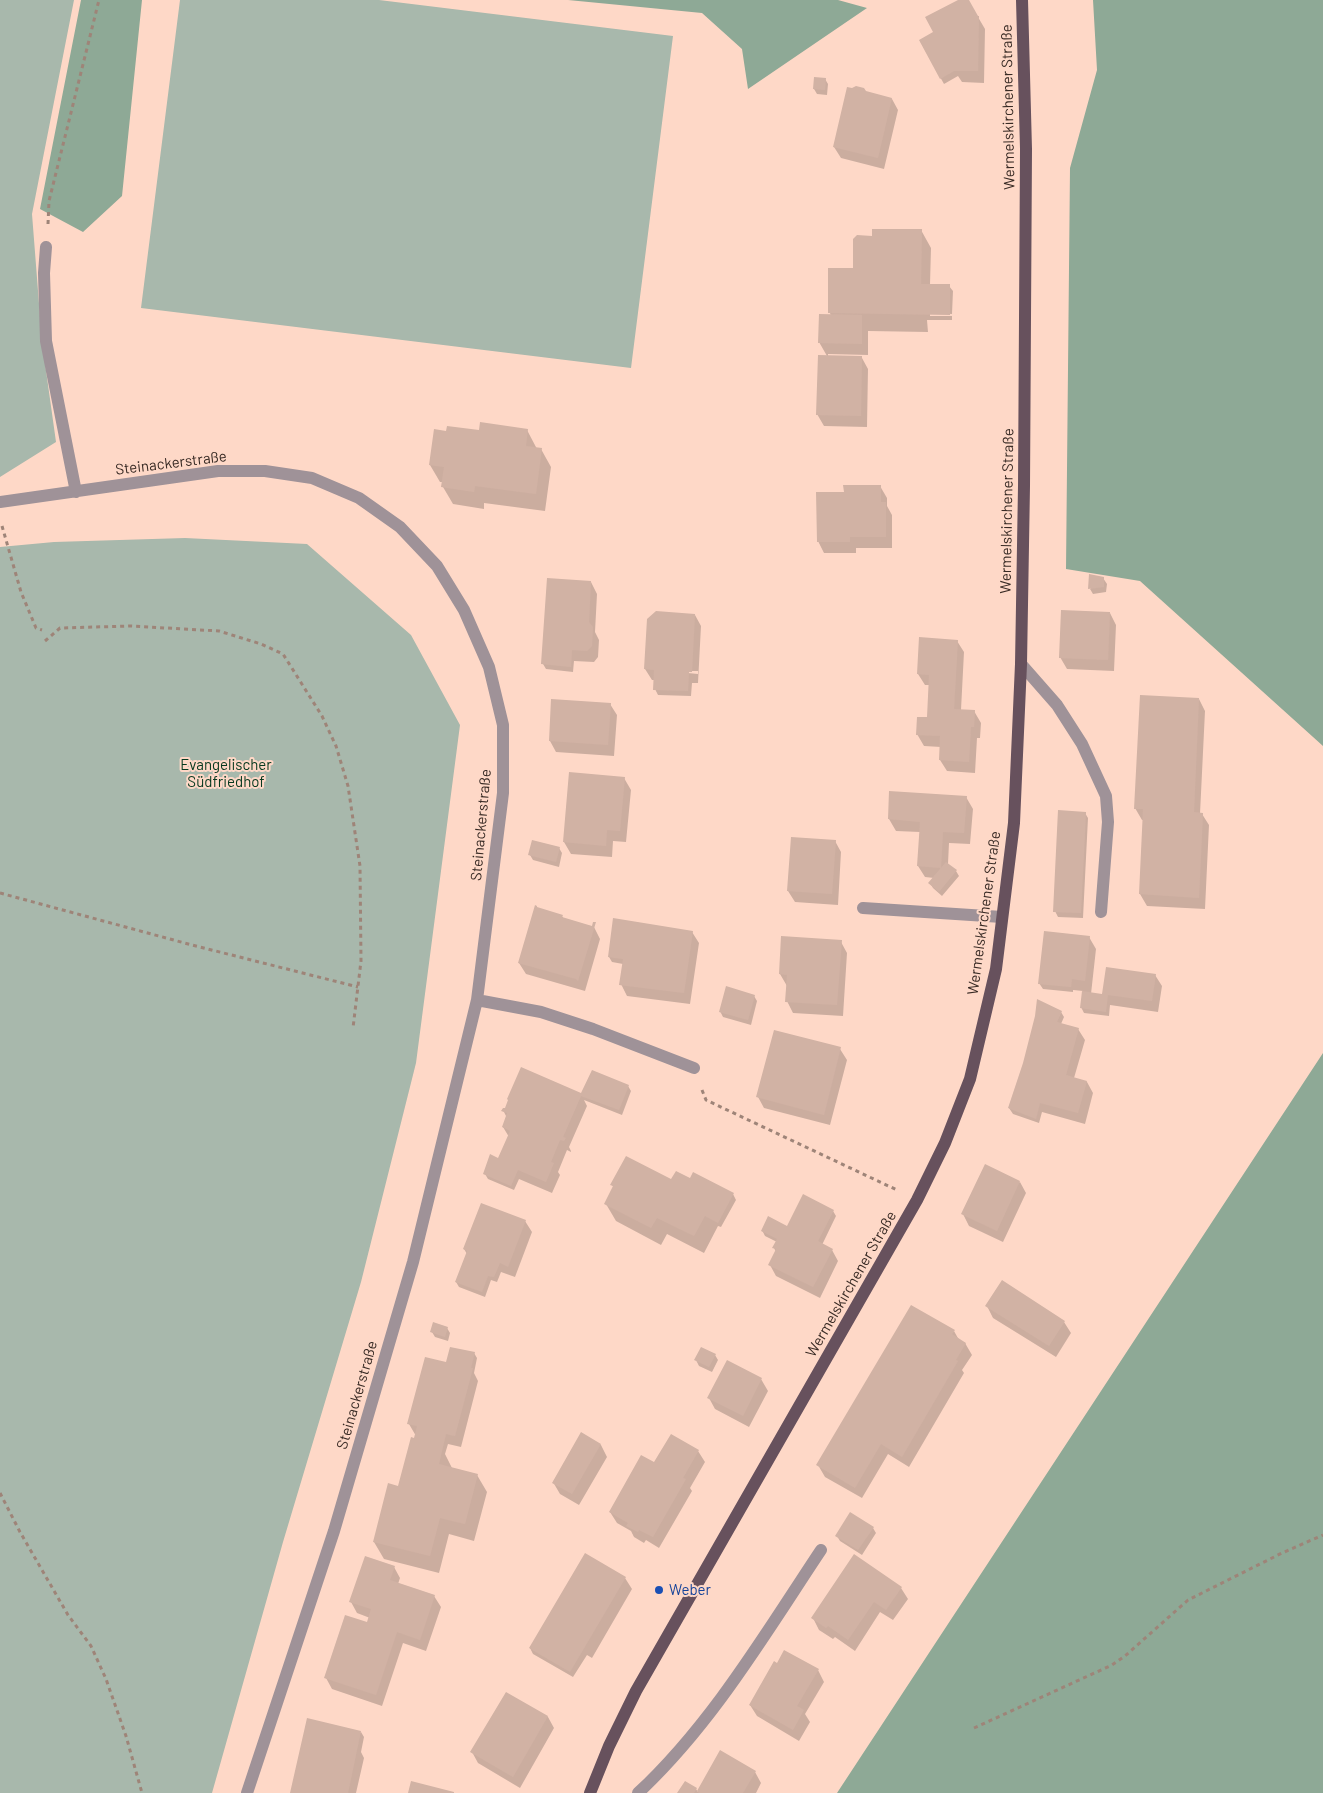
<!DOCTYPE html>
<meta charset="utf-8">
<style>
body{margin:0}
canvas{display:block;background:#fed8c7}
</style>
<canvas width="1323" height="1793"></canvas>
<script>
const context = document.querySelector('canvas').getContext('2d');
context.lineJoin = 'round';
function fillPath(path, color) { context.fillStyle = color; context.fill(path, 'evenodd'); }
function trace(path, color, width, dash) { context.strokeStyle = color; context.lineWidth = width; context.lineCap = dash ? 'butt' : 'round'; context.setLineDash(dash || []); context.stroke(path); }
function label(font, color, halo, rows, align = 'center') {
  context.font = font + ' Barlow,sans-serif'; context.lineWidth = 4; context.setLineDash([]); context.textBaseline = 'middle'; context.strokeStyle = halo; context.fillStyle = color; for (const [text, x, y, turn = 0] of rows) {
    context.save(); context.translate(x, y); context.rotate((+turn || 0) * Math.PI / 180); context.textAlign = isNaN(turn) ? turn : align; if (halo) context.strokeText(text, 0, 0); context.fillText(text, 0, 0); context.restore();
  }
}
fillPath(new Path2D(`
 M 0,0 L 74,0 L 32,214 L 42,342 L 56,442 L 0,477 Z
 M 180,0 L 379,0 L 673,36 L 631,368 L 141,308 Z
 M 185,538 L 307,544 L 411,635 L 460,725 L 416,1063 L 361,1282 L 283,1542 L 212,1793 L 0,1793 L 0,547 L 54,542 Z`), '#a8b8ac');
fillPath(new Path2D(`
 M 81,0 L 142,0 L 122,196 L 83,232 L 40,209 Z
 M 568,0 L 838,0 L 867,8 L 748,89 L 742,49 L 702,13 Z
 M 1093,0 L 1323,0 L 1323,746 L 1140,581 L 1066,569 L 1070,168 L 1097,70 Z
 M 1323,1053 L 1323,1793 L 837,1793 Z`), '#8ea996');
fillPath(new Path2D(`
 M 961,0 L 968,0 L 985,29 L 984,83 L 962,82 L 958,76 L 944,84 L 920,41 L 933,34 Z
 M 825,79 L 828,84 L 827,95 L 817,94 L 814,89 Z
 M 866,92 L 892,99 L 898,110 L 884,169 L 841,158 L 834,147 Z
 M 921,230 L 931,248 L 930,285 L 949,286 L 953,291 L 952,314 L 930,313 L 930,316 L 952,316 L 952,320 L 927,320 L 928,332 L 868,331 L 868,355 L 828,354 L 828,356 L 862,358 L 868,369 L 867,427 L 824,426 L 817,414 L 827,356 L 819,342 L 831,316 L 830,313 L 829,269 L 854,270 L 873,237 Z
 M 527,430 L 537,449 L 541,449 L 551,467 L 545,511 L 484,503 L 484,509 L 453,504 L 443,487 L 443,482 L 440,482 L 430,465 L 447,432 Z
 M 880,486 L 887,498 L 887,506 L 892,515 L 892,548 L 856,548 L 856,553 L 824,553 L 818,541 L 845,493 Z
 M 1103,578 L 1107,584 L 1106,592 L 1093,594 L 1090,589 Z
 M 591,582 L 597,594 L 595,632 L 599,640 L 598,657 L 594,662 L 574,661 L 573,672 L 546,669 L 543,664 Z
 M 1110,613 L 1116,625 L 1114,671 L 1067,669 L 1060,657 Z
 M 695,615 L 701,626 L 698,683 L 692,683 L 691,696 L 658,695 L 655,689 L 655,680 L 652,680 L 645,669 ZM 688,671 L 698,671 L 698,674 L 688,673 Z
 M 957,641 L 964,652 L 961,710 L 974,711 L 981,723 L 980,738 L 977,738 L 975,773 L 947,771 L 940,760 L 941,747 L 924,746 L 917,734 L 928,718 L 930,685 L 925,685 L 918,674 Z
 M 1199,699 L 1205,711 L 1200,814 L 1202,814 L 1209,825 L 1205,909 L 1147,906 L 1140,894 L 1144,820 L 1142,820 L 1135,808 Z
 M 610,704 L 617,715 L 614,756 L 556,752 L 550,741 Z
 M 570,774 L 624,778 L 631,790 L 626,842 L 613,841 L 612,857 L 571,854 L 564,842 Z
 M 966,797 L 973,809 L 970,844 L 949,843 L 948,864 L 956,871 L 959,876 L 942,896 L 933,888 L 930,883 L 934,878 L 925,877 L 918,866 L 920,832 L 896,831 L 889,819 Z
 M 1085,813 L 1088,818 L 1083,918 L 1058,917 L 1055,911 Z
 M 835,841 L 841,852 L 838,905 L 795,902 L 788,891 Z
 M 559,848 L 562,853 L 559,867 L 533,860 L 530,855 Z
 M 538,909 L 562,916 L 564,919 L 594,927 L 600,939 L 585,991 L 526,974 L 519,963 Z
 M 692,932 L 699,943 L 690,1004 L 627,996 L 621,984 L 623,964 L 612,962 L 609,957 Z
 M 783,937 L 841,942 L 847,953 L 843,1016 L 793,1013 L 787,1001 L 787,986 L 780,974 Z
 M 1089,937 L 1096,949 L 1091,994 L 1103,995 L 1155,975 L 1162,986 L 1158,1012 L 1110,1005 L 1109,1016 L 1084,1013 L 1081,1007 L 1083,991 L 1073,990 L 1073,992 L 1043,989 L 1039,983 Z
 M 754,996 L 757,1001 L 751,1025 L 723,1017 L 720,1011 Z
 M 1061,1012 L 1064,1017 L 1061,1024 L 1078,1029 L 1085,1040 L 1074,1078 L 1087,1082 L 1093,1093 L 1085,1124 L 1042,1112 L 1039,1123 L 1013,1114 L 1009,1108 Z
 M 840,1049 L 847,1060 L 830,1125 L 764,1108 L 758,1097 Z
 M 628,1086 L 631,1091 L 622,1115 L 584,1100 L 587,1106 L 569,1147 L 571,1151 L 571,1152 L 567,1150 L 558,1172 L 560,1175 L 552,1193 L 519,1179 L 514,1190 L 488,1179 L 485,1174 L 499,1160 L 509,1137 L 503,1127 L 507,1118 L 503,1110 Z
 M 691,1180 L 733,1194 L 736,1200 L 721,1227 L 718,1226 L 704,1253 L 667,1234 L 661,1245 L 616,1221 L 606,1204 L 614,1188 L 612,1185 Z
 M 1020,1182 L 1026,1193 L 1003,1242 L 969,1226 L 963,1214 Z
 M 833,1211 L 836,1216 L 822,1245 L 832,1250 L 838,1261 L 820,1298 L 776,1276 L 770,1265 L 776,1252 L 774,1248 L 777,1242 L 765,1236 L 762,1230 L 787,1227 Z
 M 525,1221 L 532,1232 L 515,1277 L 501,1272 L 497,1282 L 491,1280 L 485,1297 L 459,1287 L 456,1282 L 467,1254 L 464,1249 Z
 M 987,1306 L 1064,1322 L 1071,1333 L 1056,1357 L 993,1318 Z
 M 447,1328 L 450,1333 L 448,1341 L 435,1337 L 432,1332 Z
 M 954,1331 L 959,1340 L 965,1343 L 972,1355 L 962,1370 L 964,1373 L 909,1467 L 888,1454 L 862,1498 L 825,1477 L 818,1465 Z
 M 474,1353 L 477,1358 L 474,1373 L 478,1381 L 461,1447 L 448,1444 L 445,1454 L 452,1468 L 477,1475 L 487,1492 L 474,1541 L 449,1534 L 439,1573 L 384,1559 L 374,1542 L 399,1488 L 415,1439 L 416,1436 L 409,1424 L 448,1364 Z
 M 715,1355 L 718,1360 L 712,1372 L 699,1366 L 696,1360 Z
 M 761,1379 L 768,1391 L 749,1427 L 715,1409 L 709,1398 Z
 M 582,1434 L 601,1445 L 607,1457 L 579,1505 L 560,1494 L 553,1482 Z
 M 698,1451 L 705,1462 L 690,1488 L 692,1491 L 659,1548 L 646,1540 L 644,1543 L 634,1537 L 631,1531 L 617,1523 L 610,1512 L 655,1464 Z
 M 873,1528 L 876,1533 L 862,1555 L 840,1541 L 837,1536 Z
 M 394,1567 L 400,1578 L 398,1584 L 434,1596 L 441,1607 L 426,1651 L 403,1643 L 382,1706 L 332,1689 L 326,1678 L 368,1624 L 370,1618 L 357,1613 L 351,1602 Z
 M 625,1578 L 632,1589 L 592,1658 L 587,1655 L 573,1677 L 533,1654 L 530,1648 Z
 M 901,1588 L 908,1599 L 893,1620 L 880,1612 L 855,1651 L 835,1637 L 833,1639 L 819,1630 L 813,1618 Z
 M 818,1670 L 824,1682 L 805,1714 L 810,1722 L 799,1741 L 757,1716 L 750,1705 Z
 M 506,1693 L 548,1717 L 554,1728 L 520,1788 L 478,1763 L 472,1752 Z
 M 361,1732 L 364,1737 L 361,1752 L 364,1758 L 356,1793 L 291,1793 Z
 M 755,1772 L 761,1783 L 756,1793 L 678,1793 L 696,1789 L 698,1792 Z`), '#0003');
fillPath(new Path2D(`
 M 958,0 L 969,0 L 978,16 L 979,16 L 978,71 L 954,71 L 940,79 L 919,40 L 933,32 L 925,17 Z
 M 814,77 L 826,78 L 825,90 L 813,89 Z
 M 856,86 L 864,88 L 866,91 L 892,98 L 878,158 L 833,147 L 847,87 L 852,88 Z
 M 872,229 L 922,229 L 921,284 L 950,284 L 950,315 L 828,313 L 828,268 L 853,268 L 853,239 L 857,235 L 872,236 Z
 M 819,314 L 862,315 L 862,344 L 818,343 Z
 M 818,355 L 862,356 L 861,416 L 816,415 Z
 M 480,422 L 528,429 L 526,446 L 542,448 L 536,494 L 475,486 L 474,492 L 441,487 L 444,467 L 429,465 L 434,429 L 446,431 L 447,426 L 479,430 Z
 M 843,485 L 881,485 L 881,502 L 886,502 L 886,537 L 850,537 L 850,542 L 817,542 L 816,492 L 844,492 Z
 M 1089,574 L 1104,577 L 1104,587 L 1088,589 Z
 M 547,578 L 591,581 L 589,622 L 593,627 L 592,646 L 587,651 L 572,650 L 571,667 L 541,664 Z
 M 1061,610 L 1110,612 L 1108,660 L 1059,658 Z
 M 656,611 L 695,614 L 692,672 L 689,672 L 688,691 L 653,690 L 654,670 L 644,669 L 647,619 Z
 M 919,637 L 958,640 L 954,709 L 975,710 L 974,727 L 971,727 L 969,762 L 939,760 L 940,736 L 916,735 L 917,717 L 927,717 L 929,675 L 917,674 Z
 M 1140,695 L 1199,698 L 1194,812 L 1203,813 L 1199,898 L 1139,894 L 1143,809 L 1134,809 Z
 M 551,699 L 611,703 L 608,745 L 549,741 Z
 M 569,772 L 625,777 L 620,831 L 607,830 L 606,846 L 563,842 Z
 M 889,791 L 967,796 L 964,833 L 943,832 L 941,868 L 917,866 L 920,822 L 888,819 Z
 M 1058,810 L 1086,812 L 1081,913 L 1053,912 Z
 M 791,837 L 836,840 L 832,894 L 787,891 Z
 M 532,840 L 560,847 L 556,862 L 528,855 Z
 M 946,862 L 957,870 L 939,892 L 928,883 Z
 M 535,905 L 537,906 L 537,907 L 563,915 L 562,917 L 592,926 L 593,922 L 596,922 L 578,981 L 576,979 L 518,963 Z
 M 613,918 L 693,931 L 684,993 L 619,985 L 623,959 L 608,957 Z
 M 1044,931 L 1090,936 L 1085,981 L 1072,979 L 1071,987 L 1038,984 Z
 M 781,936 L 842,940 L 837,1005 L 785,1002 L 787,975 L 779,974 Z
 M 1106,967 L 1156,974 L 1152,1001 L 1108,995 L 1106,1012 L 1080,1008 L 1082,991 L 1102,994 Z
 M 726,986 L 755,995 L 748,1020 L 719,1012 Z
 M 1037,999 L 1062,1011 L 1057,1022 L 1079,1028 L 1066,1075 L 1087,1081 L 1078,1113 L 1040,1103 L 1036,1119 L 1008,1108 L 1023,1063 L 1035,1016 Z
 M 774,1030 L 841,1047 L 824,1115 L 756,1097 Z
 M 521,1067 L 581,1093 L 592,1070 L 629,1085 L 619,1110 L 581,1096 L 563,1137 L 566,1138 L 564,1141 L 560,1140 L 551,1162 L 554,1163 L 546,1182 L 518,1170 L 511,1186 L 483,1174 L 490,1154 L 498,1158 L 510,1131 L 502,1127 L 507,1113 L 501,1111 L 503,1108 L 505,1108 L 508,1100 L 507,1099 Z
 M 626,1156 L 671,1179 L 676,1171 L 690,1178 L 693,1172 L 734,1193 L 718,1223 L 705,1216 L 694,1236 L 657,1218 L 651,1228 L 604,1204 L 613,1186 L 610,1185 Z
 M 985,1164 L 1020,1181 L 997,1231 L 961,1214 Z
 M 803,1194 L 834,1210 L 818,1241 L 833,1249 L 813,1287 L 768,1265 L 776,1249 L 772,1248 L 777,1239 L 761,1231 L 768,1216 L 787,1226 Z
 M 481,1203 L 526,1220 L 508,1267 L 500,1263 L 494,1277 L 488,1276 L 482,1292 L 455,1282 L 467,1251 L 463,1249 Z
 M 1002,1280 L 1065,1321 L 1049,1346 L 985,1306 Z
 M 911,1305 L 955,1330 L 952,1334 L 966,1343 L 956,1360 L 958,1361 L 902,1457 L 881,1444 L 855,1488 L 816,1465 Z
 M 433,1322 L 448,1327 L 445,1337 L 430,1332 Z
 M 450,1347 L 475,1352 L 471,1368 L 473,1368 L 455,1436 L 446,1434 L 439,1464 L 478,1474 L 465,1524 L 440,1518 L 430,1556 L 373,1542 L 388,1483 L 398,1486 L 411,1437 L 414,1438 L 417,1426 L 407,1424 L 425,1357 L 446,1362 Z
 M 701,1347 L 716,1354 L 709,1367 L 694,1360 Z
 M 727,1360 L 762,1378 L 743,1416 L 707,1398 Z
 M 581,1432 L 601,1444 L 572,1494 L 552,1483 Z
 M 671,1434 L 699,1450 L 683,1478 L 686,1479 L 653,1537 L 639,1530 L 638,1532 L 626,1526 L 628,1523 L 609,1512 L 641,1455 L 654,1462 Z
 M 850,1512 L 874,1527 L 858,1550 L 835,1536 Z
 M 585,1553 L 626,1577 L 570,1672 L 529,1648 Z
 M 854,1554 L 902,1587 L 886,1610 L 874,1602 L 848,1640 L 828,1626 L 826,1628 L 811,1618 Z
 M 365,1556 L 395,1566 L 390,1580 L 435,1595 L 420,1640 L 397,1632 L 376,1695 L 324,1678 L 345,1615 L 367,1622 L 371,1609 L 349,1602 Z
 M 784,1650 L 819,1669 L 797,1706 L 804,1710 L 793,1730 L 749,1705 L 774,1661 L 777,1663 Z
 M 506,1692 L 548,1716 L 513,1777 L 470,1752 Z
 M 307,1718 L 361,1731 L 348,1793 L 290,1793 Z
 M 720,1750 L 756,1771 L 743,1793 L 699,1793 L 697,1791 Z
 M 411,1781 L 454,1792 L 454,1793 L 408,1793 Z
 M 685,1781 L 697,1788 L 694,1793 L 677,1793 Z`), '#d1b2a4');
trace(new Path2D(`
 M 48,224 L 49,201 L 99,0
 M 2,526 L 21,592 L 36,628 L 42,630
 M 45,641 L 60,628 L 131,626 L 219,631 L 261,644 L 283,654 L 322,716 L 336,746 L 348,786 L 360,866 L 361,961 L 353,1028
 M 0,893 L 192,945 L 358,987
 M 702,1090 L 706,1100 L 897,1190
 M 0,1493 L 20,1532 L 68,1615 L 91,1646 L 106,1679 L 126,1736 L 142,1793
 M 974,1728 L 1112,1665 L 1125,1656 L 1188,1600 L 1282,1553 L 1323,1535`), '#9e8478', 3, [4, 4]);
trace(new Path2D(`
 M 46,247 L 44,273 L 46,341 L 76,492
 M 0,502 L 218,471 L 265,471 L 312,478 L 359,498 L 400,527 L 437,566 L 464,610 L 489,667 L 503,725 L 503,793 L 477,1000 L 413,1262 L 334,1531 L 247,1793
 M 1021,664 L 1057,705 L 1082,744 L 1106,796 L 1108,822 L 1101,912
 M 863,908 L 1002,917
 M 477,1000 L 541,1012 L 593,1029 L 694,1068
 M 638,1793 C 712,1724 765,1634 821,1550`), '#9f9298', 12);
trace(new Path2D(`
 M 590,1793 L 609,1746 L 636,1691 L 917,1200 L 945,1143 L 970,1079 L 996,969 L 1014,823 L 1021,664 L 1024,486 L 1026,149 L 1022,0`), '#67515d', 12);
for (const [x, y, r, color] of [
 [659,1590,5,"#1a4fb4"]
]) { const dot = new Path2D(); dot.arc(x, y, r, 0, 2 * Math.PI); context.fillStyle = color; context.fill(dot); trace(dot, '#fed8c7', 2); }
label('15px', '#382a24', '#fed8c7', [
 ["Wermelskirchener Straße",1008,107,-91],
 ["Steinackerstraße",171,463,-7],
 ["Wermelskirchener Straße",1007,511,-89],
 ["Steinackerstraße",481,825,-85],
 ["Wermelskirchener Straße",984,913,-82],
 ["Wermelskirchener Straße",851,1284,-60],
 ["Steinackerstraße",357,1395,-74]
]);
label('15px', '#05381e', '#fed8c7', [
 ["Evangelischer",226,765],
 ["Südfriedhof",226,782]
]);
label('15px', '#164399', '#fed8c7', [
 ["Weber",669,1590]
], 'left');
</script>
